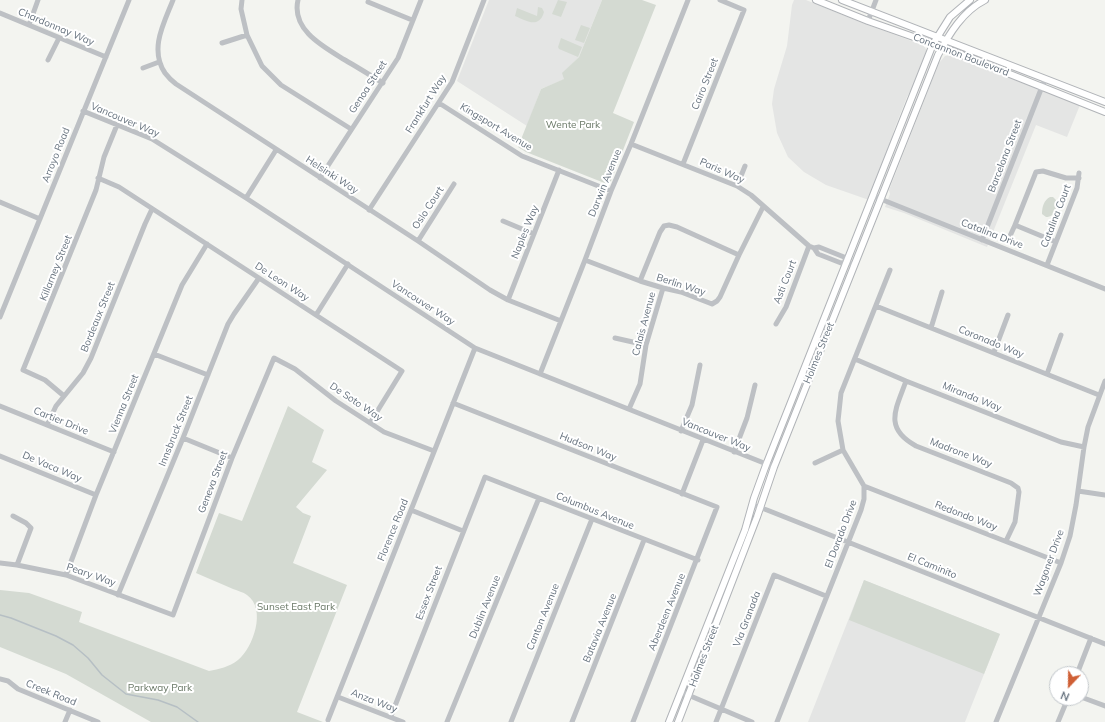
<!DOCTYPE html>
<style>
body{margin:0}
#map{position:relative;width:1105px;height:722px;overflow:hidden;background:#f3f4f0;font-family:Mulish,sans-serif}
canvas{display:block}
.north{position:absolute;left:1049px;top:666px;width:40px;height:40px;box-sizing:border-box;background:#fff;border:1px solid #c2c7cb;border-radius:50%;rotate:202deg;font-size:11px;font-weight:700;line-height:16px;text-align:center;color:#66727e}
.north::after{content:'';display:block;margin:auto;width:14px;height:18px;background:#cf5f35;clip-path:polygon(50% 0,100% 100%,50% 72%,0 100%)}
</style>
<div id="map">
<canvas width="1105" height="722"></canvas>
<div class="north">N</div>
</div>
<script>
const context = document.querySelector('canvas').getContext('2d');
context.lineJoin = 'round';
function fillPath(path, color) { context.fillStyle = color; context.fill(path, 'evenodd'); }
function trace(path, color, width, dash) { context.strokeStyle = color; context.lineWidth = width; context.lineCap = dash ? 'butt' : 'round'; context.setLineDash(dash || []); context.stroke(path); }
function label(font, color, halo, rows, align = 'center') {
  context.font = font + ' Mulish,sans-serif'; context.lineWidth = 4; context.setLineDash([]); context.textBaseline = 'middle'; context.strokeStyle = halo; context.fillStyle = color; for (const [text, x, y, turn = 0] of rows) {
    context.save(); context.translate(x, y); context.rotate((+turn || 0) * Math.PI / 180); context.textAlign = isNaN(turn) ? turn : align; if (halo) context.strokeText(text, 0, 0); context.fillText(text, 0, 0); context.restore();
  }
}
fillPath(new Path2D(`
 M 489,0 L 602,0 L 579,57 L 563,73 L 565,79 L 541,89 L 527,126 L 457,81 Z
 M 794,0 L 806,0 L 860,22 L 917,43 L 924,46 L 927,51 L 916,81 L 907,97 L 894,130 L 889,149 L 869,200 L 826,185 L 804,172 L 788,157 L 777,133 L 772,104 L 774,89 L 787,46 L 792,5 Z
 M 952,55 L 956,55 L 1080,105 L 1067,137 L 1036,125 L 987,247 L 904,213 L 885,207 L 890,194 L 889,190 L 939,63 L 945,56 Z
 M 864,580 L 1000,634 L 965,722 L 808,722 Z`), '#e4e5e4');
fillPath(new Path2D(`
 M 558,0 L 567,2 L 561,17 L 552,14 Z
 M 602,0 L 642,0 L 656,5 L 613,113 L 634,122 L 611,181 L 607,184 L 526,152 L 518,147 L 541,89 L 564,79 L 562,73 L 579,57 Z
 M 538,7 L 542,8 L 544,12 C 539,29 527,21 515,16 L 517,8 L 537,16 Z
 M 581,25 L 590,28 L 584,43 L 575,40 Z
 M 561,38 L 582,47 L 578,57 L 559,49 L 558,47 Z
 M 1050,197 L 1053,197 L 1056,200 C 1057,207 1056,217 1046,217 L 1042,214 C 1042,207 1044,200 1050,197 Z
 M 288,406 L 324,430 L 312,462 L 327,470 L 296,507 L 303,513 L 311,516 L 293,563 L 347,585 L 297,712 L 323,722 L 151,722 L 66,674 L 0,647 L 0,590 L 29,593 L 82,612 L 79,622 L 209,671 C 219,669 229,667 238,660 C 253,648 267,609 247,595 C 243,592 238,591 233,589 C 221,584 208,578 196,573 L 219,513 L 242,521 Z
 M 864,580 L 1000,634 L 984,674 L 849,620 Z`), '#d4dad2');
trace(new Path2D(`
 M 0,615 L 11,618 L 56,636 L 73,645 L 88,658 L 102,675 L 126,694 L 158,700 L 177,707 L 198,722`), '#b6bfc4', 1.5);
const major = new Path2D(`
 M 816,0 L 868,21 L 942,47 L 1105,112
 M 842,0 L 1105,102
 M 669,722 L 745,530 L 754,498 L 766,465 L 933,44 L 950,17 L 970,0
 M 678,722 L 757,517 L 774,467 L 938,55 C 949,34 963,11 985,0`);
trace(major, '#b1b4b8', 8);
trace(new Path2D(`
 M 173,0 C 164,23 149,49 165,73 C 168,77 172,81 176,84 L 418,241 L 490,290 L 508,300 L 561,321
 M 242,0 L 241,9 L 247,35 L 262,66 L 281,85 L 351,129
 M 298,0 C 291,30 324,47 345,60 C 357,67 370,75 383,83
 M 368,2 L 412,20
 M 0,13 L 106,57
 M 868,21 L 876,0
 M 29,25 L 38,0
 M 222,43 L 247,35
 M 48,60 L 59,38
 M 143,68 L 159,62
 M 439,103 L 522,156 L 611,191
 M 83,111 L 152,139 L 246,198 L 475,348 L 774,467
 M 631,144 L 737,186 L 751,195 L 809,246 L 814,248 L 818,254 L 841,263 L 847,262 L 854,265
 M 683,164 L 744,10 L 720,0
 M 98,178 L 119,187 L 402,371 L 370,423
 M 320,178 L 398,58 L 421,0
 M 737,186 L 745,166
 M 873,196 L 1105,289
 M 246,198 L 276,150
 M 0,202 L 40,219
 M 369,210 L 452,82 L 484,0
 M 503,221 L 534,234
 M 1010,236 L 1015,225
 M 982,240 L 1045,79
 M 418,241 L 454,184
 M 1056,242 L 1015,225 L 1036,172 L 1043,171 L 1066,178 L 1079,178
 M 814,248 L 819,247 L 844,257 L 847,262
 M 585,260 L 640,281 L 663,288 L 681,292 L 712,304 L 717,301 L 720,297 L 739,255 L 763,207
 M 1047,265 L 1077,188 L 1079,173
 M 640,281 L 660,232 L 664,226 L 669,225 L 677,227 L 739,255
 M 508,300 L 559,170
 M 876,306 L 1099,395
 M 316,315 L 348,264
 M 0,317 L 129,0
 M 776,324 L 786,307 L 809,246
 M 931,328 L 942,292
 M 615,338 L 646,345
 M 994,352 L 1008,315
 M 154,354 L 208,375
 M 855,359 L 906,381 L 1061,442 L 1084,447
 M 540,374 L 585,260 L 611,191 L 631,144 L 688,0
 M 1047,374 L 1061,335
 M 906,381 C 896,409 883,428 916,446 L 1011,483 L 1018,488 L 1019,492 L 1015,522 L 1006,541
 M 64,396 L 45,380 L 23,370 L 96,190 L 104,157 L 117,125
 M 453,403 L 717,507 L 633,722
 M 0,406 L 114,452
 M 629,409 L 640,384 L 646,345 L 663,288
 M 47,425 L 56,406 L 83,373 L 91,358 L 145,224 L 152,209
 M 681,431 L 692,405 L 700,365
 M 183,438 L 232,458
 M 734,452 L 747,418 L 755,385
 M 0,456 L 96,495
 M 815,463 L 843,450
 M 864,486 L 1061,563
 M 1078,491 L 1105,495
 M 682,494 L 703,440
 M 753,505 L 767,510 L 1105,644
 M 411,510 L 463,531
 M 13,516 L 26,523 L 31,528 L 17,565
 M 0,563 L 17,565 L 66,575 L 173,615 L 232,458 L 274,358 L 295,369 L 336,401 L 384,432 L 434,451
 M 66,575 L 96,495 L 182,285 L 207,244
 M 118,595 L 183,438 L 228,324 L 234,314 L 259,278
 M 1077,674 L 1091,638
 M 0,679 L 8,681 L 18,689 L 98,722
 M 681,692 L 752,722
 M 338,697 L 403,722
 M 1081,697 L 1105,706
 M 391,716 L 485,477 L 698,560
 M 328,720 L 475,348
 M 65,722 L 70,710
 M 447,722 L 539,498
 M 511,722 L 592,519
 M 572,722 L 644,540
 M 716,722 L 774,575 L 826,596
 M 777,722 L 861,510 L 864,499 L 864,486 L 843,450 L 838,421 L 841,393 L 890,270
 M 996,722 L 1061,563 L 1070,536 L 1076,505 L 1084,447 L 1088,427 L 1105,381
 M 1058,722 L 1068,698`), '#bdc0c4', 5);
trace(major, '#fff', 6);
label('10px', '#66727e', '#fff', [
 ["Chardonnay Way",56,27,23],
 ["Concannon Boulevard",961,55,21],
 ["Cairo Street",705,84,-68],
 ["Genoa Street",368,87,-57],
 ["Frankfurt Way",426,104,-58],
 ["Vancouver Way",125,120,23],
 ["Kingsport Avenue",496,127,31],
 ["Arroyo Road",56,155,-68],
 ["Barcelona Street",1005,156,-69],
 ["Paris Way",722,171,24],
 ["Helsinki Way",332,175,33],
 ["Darwin Avenue",605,183,-68],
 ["Oslo Court",428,208,-57],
 ["Catalina Court",1056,216,-69],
 ["Naples Way",525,232,-68],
 ["Catalina Drive",992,234,21],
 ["Killarney Street",56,268,-68],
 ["De Leon Way",282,282,33],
 ["Asti Court",785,282,-68],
 ["Berlin Way",681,285,18],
 ["Vancouver Way",423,303,33],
 ["Bordeaux Street",98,317,-68],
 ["Calais Avenue",644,324,-75],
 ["Coronado Way",991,342,22],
 ["Holmes Street",819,353,-68],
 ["Miranda Way",972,397,22],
 ["De Soto Way",356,402,34],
 ["Vienna Street",124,404,-68],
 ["Cartier Drive",61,421,22],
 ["Innsbruck Street",176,431,-68],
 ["Vancouver Way",716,435,22],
 ["Hudson Way",588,447,22],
 ["Madrone Way",961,453,21],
 ["De Vaca Way",52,467,23],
 ["Geneva Street",213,482,-69],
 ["Columbus Avenue",595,511,22],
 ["Redondo Way",966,516,21],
 ["Florence Road",393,530,-68],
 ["El Dorado Drive",841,534,-69],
 ["Wagoner Drive",1049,563,-70],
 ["El Caminito",932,566,22],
 ["Peary Way",91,575,19],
 ["Essex Street",429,593,-69],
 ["Dublin Avenue",485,607,-68],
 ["Aberdeen Avenue",667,612,-68],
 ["Canton Avenue",543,617,-68],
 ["Via Granada",747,619,-69],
 ["Batavia Avenue",600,628,-68],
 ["Holmes Street",704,656,-69],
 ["Creek Road",51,693,22],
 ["Anza Way",374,701,21]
]);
label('10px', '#677664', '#fff', [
 ["Wente Park",573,125],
 ["Sunset East Park",296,607],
 ["Parkway Park",160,688]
]);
</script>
